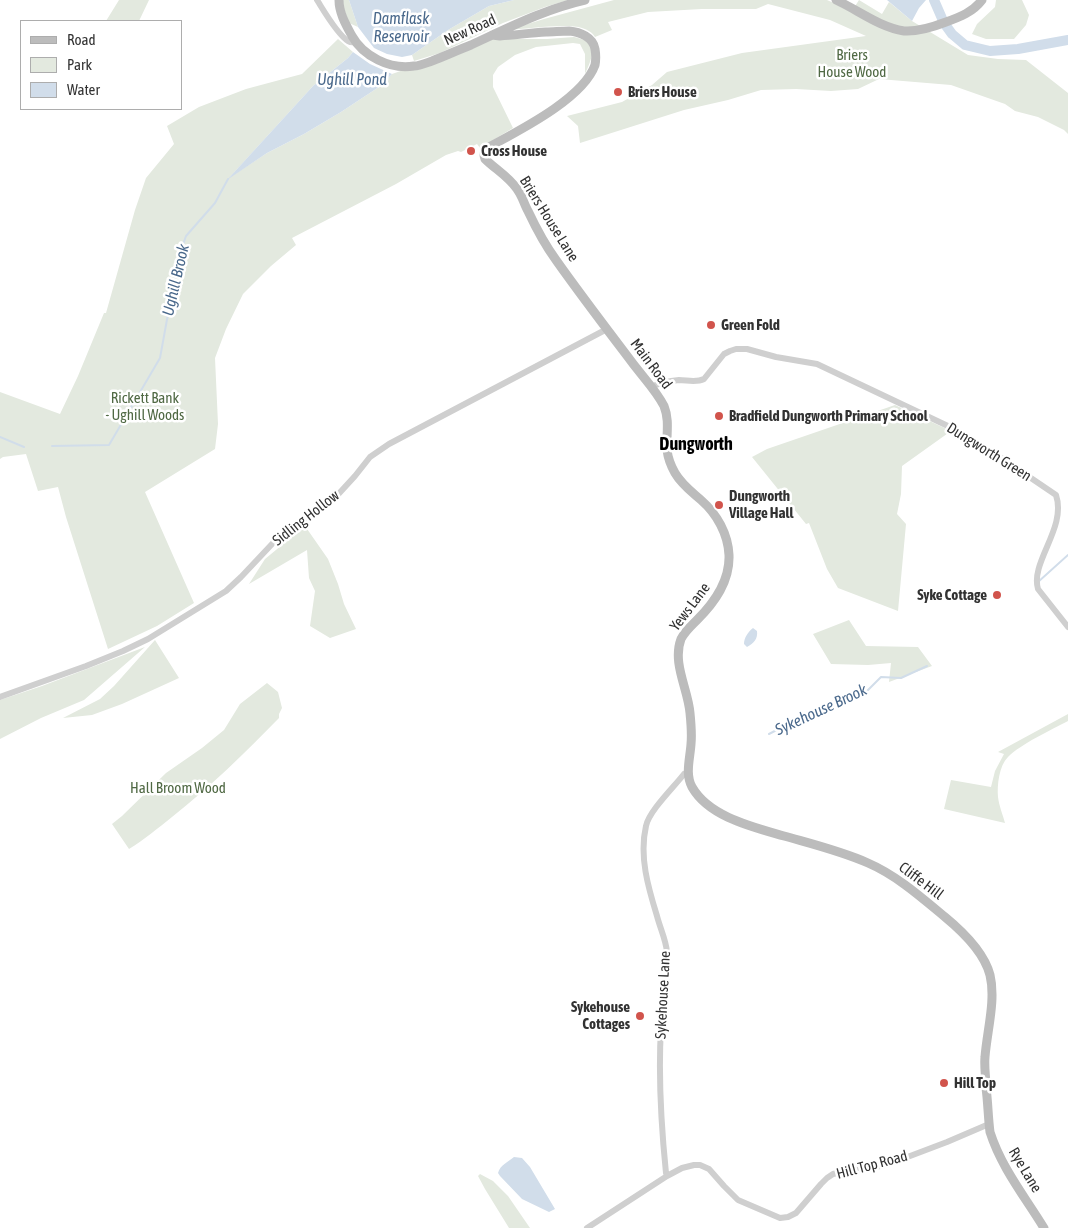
<!DOCTYPE html>
<style>
body{margin:0}
#map{position:relative;width:1068px;height:1228px;overflow:hidden;background:#fff;font-family:"Asap Condensed",sans-serif}
canvas{display:block}
.legend{position:absolute;left:20px;top:20px;width:162px;height:90px;box-sizing:border-box;background:#fff;border:1px solid #adadad;margin:0;padding:6px 9px;list-style:none;font-size:15px;color:#323232}
.legend li{display:flex;align-items:center;gap:10px;height:25px}
.legend b{width:25px;border:1px solid #adadad}
</style>
<div id="map">
<canvas width="1068" height="1228"></canvas>
<ul class="legend">
<li><b style="height:6px;background:#bcbcbc"></b>Road</li>
<li><b style="height:14px;background:#e3e9df"></b>Park</li>
<li><b style="height:14px;background:#d1ddea"></b>Water</li>
</ul>
</div>
<script>
const context = document.querySelector('canvas').getContext('2d');
context.lineJoin = 'round';
function fillPath(path, color) { context.fillStyle = color; context.fill(path, 'evenodd'); }
function trace(path, color, width, dash) { context.strokeStyle = color; context.lineWidth = width; context.lineCap = dash ? 'butt' : 'round'; context.setLineDash(dash || []); context.stroke(path); }
function label(font, color, halo, rows, align = 'center') {
  context.font = font + ' "Asap Condensed",sans-serif'; context.lineWidth = 5; context.setLineDash([]); context.textBaseline = 'middle'; context.strokeStyle = halo; context.fillStyle = color; for (const [text, x, y, turn = 0] of rows) {
    context.save(); context.translate(x, y); context.rotate((+turn || 0) * Math.PI / 180); context.textAlign = isNaN(turn) ? turn : align; if (halo) context.strokeText(text, 0, 0); context.fillText(text, 0, 0); context.restore();
  }
}
fillPath(new Path2D(`
 M 119,0 L 149,0 L 139,21 L 106,21 Z
 M 342,0 L 349,0 L 358,27 L 349,23 L 342,3 Z
 M 514,0 L 568,0 L 545,7 L 503,23 L 440,53 L 414,61 L 412,55 L 448,30 L 489,6 Z
 M 614,0 L 827,0 L 852,11 L 859,0 L 882,14 L 889,2 L 912,21 L 968,55 L 998,59 L 1026,60 L 1068,93 L 1068,134 L 1064,130 L 1038,117 L 1015,111 L 1005,104 L 951,85 L 879,79 L 858,89 L 831,91 L 796,89 L 761,90 L 728,100 L 684,110 L 580,143 L 578,126 L 567,116 L 622,102 L 652,85 L 667,72 L 742,53 L 866,36 L 830,20 L 768,4 L 756,9 L 702,9 L 648,12 L 608,22 L 612,30 L 595,37 C 592,32 588,30 582,28 C 567,23 526,29 508,30 L 544,19 Z
 M 996,0 L 1022,0 L 1029,15 L 1026,25 L 1014,39 L 986,39 L 972,34 L 977,24 L 995,7 Z
 M 574,37 C 578,38 583,39 586,41 C 598,48 589,65 585,74 L 585,54 L 580,44 L 573,43 L 536,47 L 515,55 L 498,67 L 493,75 L 493,87 L 513,128 L 480,148 L 477,144 L 461,152 L 458,151 L 446,155 L 396,184 L 292,238 L 296,245 L 271,266 L 243,294 L 226,329 L 215,358 L 218,424 L 215,449 L 145,492 L 194,603 L 157,626 L 108,649 L 66,517 L 58,487 L 38,491 L 26,454 L 3,457 L 0,459 L 0,392 L 60,414 L 78,376 L 104,313 L 106,313 L 135,210 L 146,178 L 174,144 L 167,126 L 199,107 L 246,89 L 302,74 L 338,39 L 353,52 L 348,58 L 313,86 L 229,178 L 267,153 L 304,134 L 341,112 L 382,85 L 392,74 L 492,39 L 547,39 Z
 M 895,405 L 951,431 L 902,466 L 901,494 L 897,514 L 906,524 L 898,611 L 838,588 L 827,569 L 809,523 L 806,524 L 752,457 L 767,449 Z
 M 305,526 L 328,559 L 338,584 L 344,604 L 356,629 L 330,638 L 310,626 L 315,591 L 309,578 L 307,550 L 249,584 L 265,559 Z
 M 849,620 L 866,646 L 918,647 L 932,666 L 889,682 L 891,663 L 868,665 L 831,664 L 813,634 Z
 M 155,640 L 179,678 L 122,704 L 92,715 L 63,718 L 100,699 L 114,686 Z
 M 145,647 L 84,700 L 41,718 L 0,739 L 0,700 L 42,686 Z
 M 267,683 L 278,692 L 282,708 L 279,714 L 279,718 C 245,753 210,787 172,817 C 158,828 144,840 129,849 L 112,824 L 122,816 L 166,773 L 202,748 L 224,730 L 240,704 Z
 M 1068,714 L 1068,721 C 1051,730 1021,744 1008,757 C 999,766 997,785 998,797 C 999,806 1003,815 1005,823 L 944,809 L 951,780 L 991,787 L 995,771 L 1004,754 L 998,752 Z
 M 480,1174 L 493,1181 L 508,1196 L 530,1228 L 509,1228 L 485,1189 L 478,1176 Z`), '#e3e9df');
fillPath(new Path2D(`
 M 349,0 L 514,0 L 489,6 L 448,30 L 412,55 L 402,57 L 387,54 L 374,48 L 358,27 Z
 M 887,0 L 926,0 L 919,8 L 912,21 Z
 M 353,52 L 370,64 L 392,74 L 382,85 L 341,112 L 304,134 L 267,153 L 227,180 L 313,86 L 348,58 Z
 M 753,628 L 757,631 C 758,639 754,643 747,647 L 744,644 C 744,638 748,632 753,628 Z
 M 514,1157 L 522,1158 L 530,1167 L 555,1209 L 549,1212 L 522,1199 L 500,1176 L 498,1173 C 500,1165 508,1162 514,1157 Z`), '#d1ddea');
trace(new Path2D(`
 M 0,437 L 24,447
 M 52,446 L 109,445 L 160,358 L 178,259 L 186,236 L 215,203 L 228,179
 M 1038,582 L 1068,555
 M 769,734 L 826,704 L 852,694 L 866,692 L 881,677 L 901,678 L 927,666`), '#d1ddea', 2);
trace(new Path2D(`
 M 934,0 L 944,23 L 952,34 L 965,45 L 990,51 L 1018,49 L 1068,40`), '#d1ddea', 10);
trace(new Path2D(`
 M 317,0 C 324,11 337,34 348,41 C 352,43 351,42 356,42
 M 651,387 C 660,383 669,381 679,380 C 687,380 696,383 704,379 L 724,354 L 730,351 L 736,349 L 747,349 L 776,357 L 817,364 L 950,427 L 997,455 L 1056,495 C 1067,528 1030,562 1038,589 L 1068,627
 M 0,697 L 86,666 L 123,651 L 148,639 L 226,591 L 241,577 L 273,543 L 333,500 L 355,476 L 370,457 L 389,444 L 607,329
 M 667,1176 L 666,1173 C 661,1124 658,1078 661,1028 C 663,1003 669,977 667,952 C 666,940 660,928 657,916 C 648,887 639,856 646,826 C 649,811 674,787 684,774 L 688,772
 M 587,1228 L 667,1176 L 682,1168 L 694,1165 L 700,1165 L 709,1169 L 724,1186 L 738,1200 L 780,1218 L 788,1217 L 796,1213 L 821,1184 L 827,1178 L 833,1174 L 846,1171 L 871,1168 L 889,1164 L 947,1142 L 989,1124`), '#cfcfcf', 6);
trace(new Path2D(`
 M 339,0 C 339,13 346,25 352,36 C 363,56 390,70 414,66 C 420,66 426,63 432,61 C 445,56 458,50 471,45 C 508,28 545,9 585,0
 M 836,0 C 858,10 879,27 904,31 C 918,32 933,27 946,22 C 960,17 973,12 982,0
 M 492,35 L 500,36 C 515,35 530,33 546,32 C 553,32 561,31 569,31 C 580,32 593,37 595,49 C 596,55 596,60 595,65 C 583,99 518,131 487,148 C 484,152 483,154 485,159 C 495,169 508,176 517,189 C 522,195 524,204 528,211 C 536,228 545,245 556,260 C 580,294 606,328 631,361 C 642,376 656,390 664,406 C 670,421 666,435 667,450 C 668,458 671,466 675,473 C 682,485 692,492 701,500 C 717,514 728,534 729,555 C 730,581 715,602 697,620 C 691,626 685,631 681,639 C 672,663 688,689 690,713 C 691,723 692,734 691,744 C 690,759 685,774 692,787 C 709,817 753,827 784,836 C 812,844 841,851 868,863 C 896,875 921,897 945,917 C 962,931 984,952 990,975 C 996,1000 987,1031 985,1057 C 984,1067 986,1077 986,1088 C 988,1102 988,1117 990,1132 C 1001,1167 1025,1197 1044,1228`), '#bcbcbc', 9);
for (const [x, y, r, color] of [
 [618,92,5,"#d1544c"],
 [471,151,5,"#d1544c"],
 [711,325,5,"#d1544c"],
 [719,416,5,"#d1544c"],
 [719,505,5,"#d1544c"],
 [997,595,5,"#d1544c"],
 [640,1016,5,"#d1544c"],
 [944,1083,5,"#d1544c"]
]) { const dot = new Path2D(); dot.arc(x, y, r, 0, 2 * Math.PI); context.fillStyle = color; context.fill(dot); trace(dot, '#fff', 2); }
label('15px', '#323232', '#fff', [
 ["New Road",470,30,-24],
 ["Briers House Lane",549,219,58],
 ["Main Road",651,364,53],
 ["Dungworth Green",989,452,32],
 ["Sidling Hollow",306,518,-38],
 ["Yews Lane",690,607,-53],
 ["Cliffe Hill",921,881,37],
 ["Sykehouse Lane",663,995,-87],
 ["Hill Top Road",872,1165,-15],
 ["Rye Lane",1025,1170,59]
]);
label('15px', '#506944', '#fff', [
 ["Briers",852,55],
 ["House Wood",852,72],
 ["Rickett Bank",145,398],
 ["- Ughill Woods",145,415],
 ["Hall Broom Wood",178,788]
]);
label('bold 15px', '#323232', '#fff', [
 ["Briers House",628,92],
 ["Cross House",481,151],
 ["Green Fold",721,325],
 ["Bradfield Dungworth Primary School",729,416],
 ["Dungworth",729,496],
 ["Village Hall",729,513],
 ["Syke Cottage",987,595,"right"],
 ["Sykehouse",630,1007,"right"],
 ["Cottages",630,1024,"right"],
 ["Hill Top",954,1083]
], 'left');
label('italic 16px', '#49688b', '#fff', [
 ["Damflask",401,19],
 ["Reservoir",401,37],
 ["Ughill Pond",352,80],
 ["Ughill Brook",176,280,-77],
 ["Sykehouse Brook",821,710,-25]
]);
label('bold 18px', '#000', '#fff', [
 ["Dungworth",696,444]
]);
</script>
